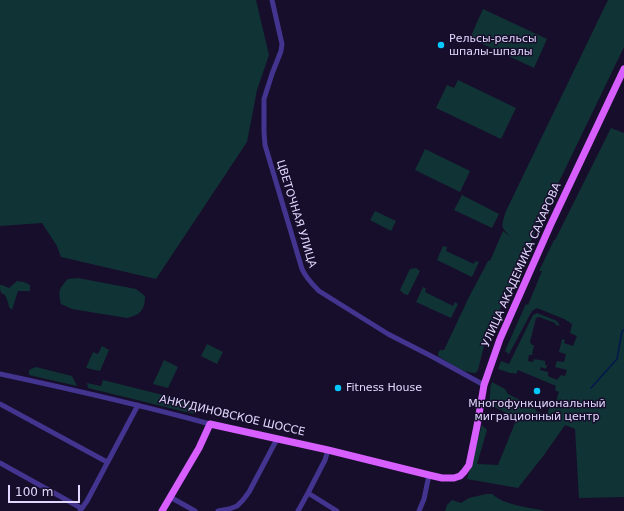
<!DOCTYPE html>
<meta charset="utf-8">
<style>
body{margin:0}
#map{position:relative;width:624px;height:511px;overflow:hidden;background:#170e2b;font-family:"DejaVu Sans",sans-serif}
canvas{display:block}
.scale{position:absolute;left:8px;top:485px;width:72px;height:18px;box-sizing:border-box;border:2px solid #e1d8ff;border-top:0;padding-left:5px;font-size:12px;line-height:14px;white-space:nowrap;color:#e1d8ff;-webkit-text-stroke:3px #170e2b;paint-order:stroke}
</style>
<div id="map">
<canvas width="624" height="511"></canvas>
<div class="scale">100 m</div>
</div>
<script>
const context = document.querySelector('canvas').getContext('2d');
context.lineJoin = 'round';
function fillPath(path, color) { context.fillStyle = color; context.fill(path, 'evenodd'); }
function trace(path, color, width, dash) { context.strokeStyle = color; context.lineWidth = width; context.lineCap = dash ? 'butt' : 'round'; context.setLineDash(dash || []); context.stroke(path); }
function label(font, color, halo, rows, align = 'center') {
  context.font = font + ' "DejaVu Sans",sans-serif'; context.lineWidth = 3; context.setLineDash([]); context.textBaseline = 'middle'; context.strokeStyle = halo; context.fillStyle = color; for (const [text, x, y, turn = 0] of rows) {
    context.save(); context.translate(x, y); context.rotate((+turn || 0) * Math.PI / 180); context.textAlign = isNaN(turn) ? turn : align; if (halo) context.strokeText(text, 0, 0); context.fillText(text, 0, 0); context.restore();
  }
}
fillPath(new Path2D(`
 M 0,0 L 256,0 L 269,55 L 257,90 L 247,142 L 156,279 L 61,257 L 57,246 L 42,223 L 0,226 Z
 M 608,0 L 624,0 L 624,47 L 541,219 L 485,342 L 478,370 L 476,373 C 464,374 448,362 438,356 L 438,353 L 440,350 L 444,350 L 469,297 L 487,263 L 489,260 L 490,261 L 503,231 L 513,239 C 500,227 501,227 506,211 Z
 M 483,9 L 547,39 L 534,68 L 470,38 Z
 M 458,80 L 516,108 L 501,139 L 436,108 L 447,85 L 454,88 Z
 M 611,128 L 624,133 L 624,497 L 579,498 L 575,429 L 565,425 L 544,455 L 518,488 L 467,479 L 482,425 L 487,430 L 477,464 L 498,465 L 517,418 L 488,404 C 489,401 490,398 490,395 C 491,389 489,389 492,382 L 505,389 L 508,394 L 520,400 L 526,406 L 529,405 L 535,407 L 536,411 L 555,418 L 547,415 L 550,406 L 554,407 L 559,392 L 555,390 L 556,386 L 518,370 L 516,374 L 513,373 L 510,373 L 498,369 L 501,361 L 509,364 L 533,315 L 537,313 L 557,321 L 560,326 L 556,325 L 555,323 L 539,317 L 536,318 L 530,342 L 532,345 L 534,345 L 532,355 L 529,355 L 528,361 L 533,362 L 534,359 L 545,361 L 545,365 L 547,365 L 546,369 L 541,367 L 540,370 L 548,372 L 548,376 L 557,380 L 561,375 L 565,376 L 567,370 L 555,367 L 557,361 L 564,362 L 566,354 L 559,352 L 562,339 L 565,340 L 564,343 L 573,346 L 577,336 L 570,333 L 572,324 L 564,319 L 537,308 L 532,311 L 509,354 L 505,351 L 524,308 L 526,304 L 528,305 L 542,271 L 539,271 L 554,240 L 555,240 Z
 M 425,149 L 470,171 L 460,192 L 415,170 Z
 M 462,195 L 499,214 L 492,228 L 454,210 Z
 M 375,211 L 396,221 L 391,231 L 370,220 Z
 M 443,246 L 447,247 L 446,251 L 474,264 L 475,261 L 479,262 L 472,277 L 437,260 Z
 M 416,268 L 420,271 L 408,295 L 404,294 L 400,290 L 410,269 Z
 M 78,278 L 136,289 L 145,296 C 145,310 140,315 127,318 L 72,309 L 61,304 C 58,290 59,289 68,279 Z
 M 17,281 L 24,282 L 30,285 L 30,291 L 18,291 L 12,310 L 9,307 L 8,302 L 5,295 C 0,293 0,291 0,285 L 2,285 L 9,288 Z
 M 423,287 L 426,289 L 425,292 L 453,306 L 455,302 L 458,304 L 451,318 L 416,302 Z
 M 207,344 L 223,352 L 217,364 L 201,356 Z
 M 102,346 L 109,350 L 100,371 L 86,368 L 93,352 L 98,354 Z
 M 164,360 L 178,367 L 168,388 L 153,384 Z
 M 36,367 L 72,376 L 77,386 L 29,375 L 29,370 Z
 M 103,380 L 187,401 L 198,410 L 194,414 L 88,388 L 87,383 L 101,386 Z
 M 486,494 L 492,494 C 506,506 528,507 545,511 L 445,511 L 447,505 L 452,500 L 461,503 L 469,498 Z`), '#103336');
trace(new Path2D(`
 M 591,388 L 617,359 L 622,331 L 624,330`), '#05174d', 1.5);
trace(new Path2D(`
 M 272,0 L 282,44 L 281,51 L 272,74 L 264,99 L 264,132 L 265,145 L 302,269 C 306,278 312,284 319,291 L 388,334 L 433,357 L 484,385
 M 0,374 C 70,389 140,405 210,424
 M 0,404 L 107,462
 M 0,463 L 81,508
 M 308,493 L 337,511
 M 170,497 L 195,511
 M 80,511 L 87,501 L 138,405
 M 218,511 L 229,509 L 237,506 L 243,500 L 249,492 L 277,439
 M 298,511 L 308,493 L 325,460 L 328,450
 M 419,511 L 424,499 L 429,475`), '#43348f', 5);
trace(new Path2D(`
 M 162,511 L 199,448 L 210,424 L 328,450 L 429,475 L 442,478 L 454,478 L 460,476 L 464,472 L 469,465 L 477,426 L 484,385 L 500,339 L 550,226 L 624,69`), '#d75fff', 7);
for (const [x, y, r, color] of [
 [441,45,4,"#04c8ff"],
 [338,388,4,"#04c8ff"],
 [537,391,4,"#04c8ff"]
]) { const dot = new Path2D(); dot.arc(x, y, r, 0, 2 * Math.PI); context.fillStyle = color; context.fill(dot); trace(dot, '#170e2b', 1.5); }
label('11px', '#e1d8ff', '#170e2b', [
 ["Рельсы-рельсы",449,39],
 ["шпалы-шпалы",449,52],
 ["Fitness House",346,388],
 ["Многофункциональный",537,404,"center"],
 ["миграционный центр",537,417,"center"]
], 'left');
label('11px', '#e1d8ff', '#170e2b', [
 ["ЦВЕТОЧНАЯ УЛИЦА",296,214,73],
 ["УЛИЦА АКАДЕМИКА САХАРОВА",522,265,-66],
 ["АНКУДИНОВСКОЕ ШОССЕ",232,416,13]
]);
</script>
